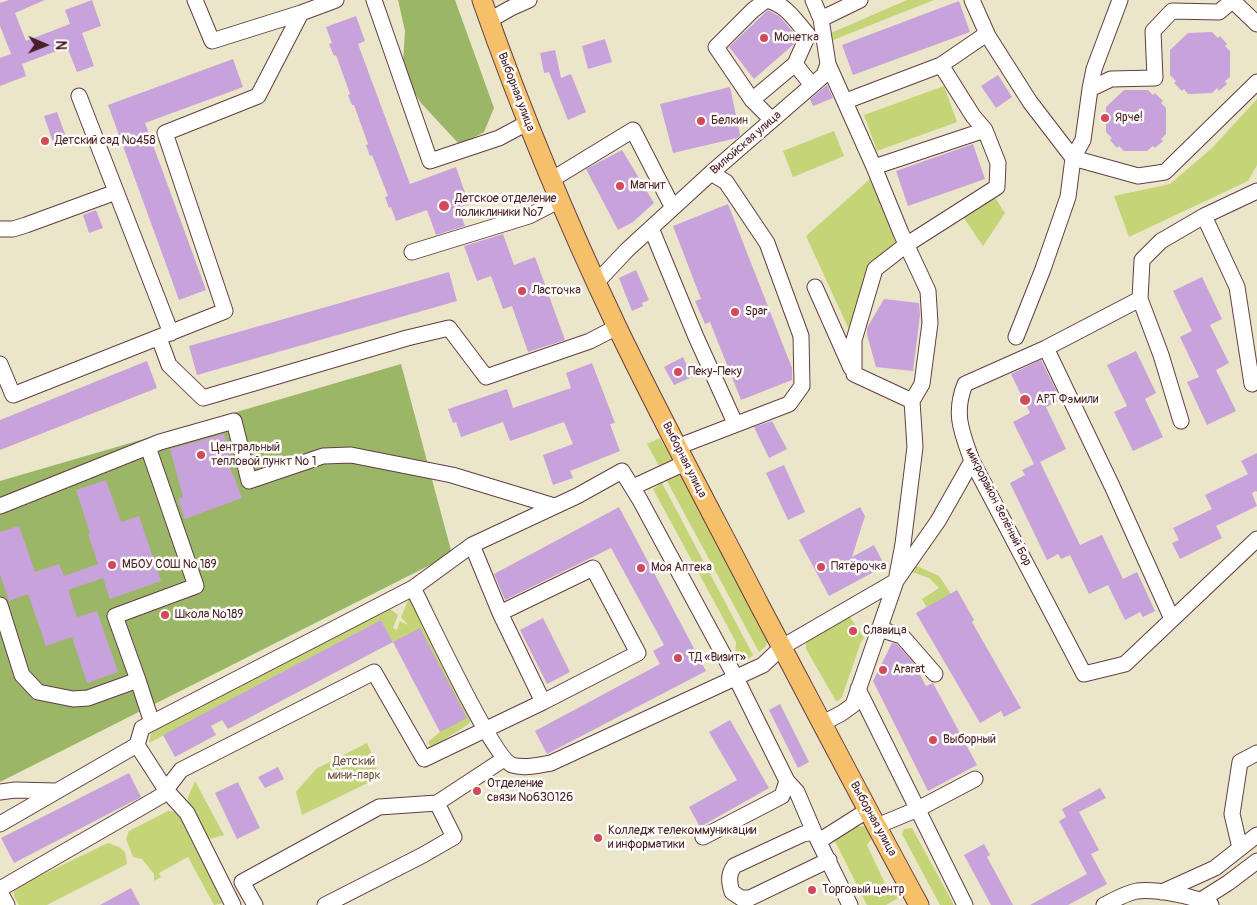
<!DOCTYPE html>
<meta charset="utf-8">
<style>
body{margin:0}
#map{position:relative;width:1257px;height:905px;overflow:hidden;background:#ebe6c9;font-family:Pangolin,sans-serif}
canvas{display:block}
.north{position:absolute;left:20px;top:20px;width:50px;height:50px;-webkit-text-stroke:4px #fdfcf7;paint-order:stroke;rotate:91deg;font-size:14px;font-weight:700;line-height:20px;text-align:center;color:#4a1f2b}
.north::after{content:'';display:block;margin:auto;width:18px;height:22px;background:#4a1f2b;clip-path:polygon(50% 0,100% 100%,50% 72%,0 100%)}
</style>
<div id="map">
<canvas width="1257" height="905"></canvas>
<div class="north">N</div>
</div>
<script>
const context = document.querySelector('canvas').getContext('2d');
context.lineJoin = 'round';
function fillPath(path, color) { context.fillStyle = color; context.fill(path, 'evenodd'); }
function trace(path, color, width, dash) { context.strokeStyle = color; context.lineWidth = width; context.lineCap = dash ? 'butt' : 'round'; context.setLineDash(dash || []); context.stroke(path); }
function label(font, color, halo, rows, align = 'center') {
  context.font = font + ' Pangolin,sans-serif'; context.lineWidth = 5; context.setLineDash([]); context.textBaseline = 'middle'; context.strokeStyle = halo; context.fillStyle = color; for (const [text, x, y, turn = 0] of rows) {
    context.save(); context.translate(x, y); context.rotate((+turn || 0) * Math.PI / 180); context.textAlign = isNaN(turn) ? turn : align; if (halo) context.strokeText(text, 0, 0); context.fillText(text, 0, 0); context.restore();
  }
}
fillPath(new Path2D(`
 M 907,0 L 934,0 L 833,40 L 831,33 Z
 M 944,86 L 957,122 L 877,151 L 864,115 Z
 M 1257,99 L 1257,165 L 1248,181 L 1129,237 L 1114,196 L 1170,184 L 1212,148 Z
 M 834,131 L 844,156 L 793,177 L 783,151 Z
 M 870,179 L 897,245 L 869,267 L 851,334 L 806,236 Z
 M 991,191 L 1005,213 L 983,246 L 959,211 Z
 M 660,438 L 766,635 L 768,641 L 765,647 L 759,652 L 647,444 Z
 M 661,481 L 753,655 L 746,661 L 739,660 L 735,656 L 736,642 L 653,489 L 658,486 L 657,483 Z
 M 912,564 L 939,576 L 951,594 L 927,608 L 922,599 L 939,588 L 929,578 L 909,571 Z
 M 409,598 L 414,598 L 472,716 L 469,724 L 437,744 L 430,746 L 428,742 L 440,732 L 420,629 L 393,642 L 381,620 L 149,743 L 153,725 L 385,605 L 398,615 L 393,628 L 397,630 L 400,621 L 408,625 L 401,617 Z
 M 844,617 L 850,617 L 864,638 L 861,642 L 842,697 L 839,700 L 836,701 L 806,649 L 806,639 Z
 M 367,743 L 375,761 L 378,778 L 302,815 L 296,792 L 316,769 Z
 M 195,781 L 224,835 L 210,839 L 204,838 L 187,806 L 188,797 Z
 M 168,811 L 180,812 L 224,903 L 214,905 L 188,857 L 159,873 L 161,877 L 154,881 L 154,874 L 142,859 L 133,857 L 126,839 L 129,831 Z
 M 866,826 L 872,838 L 867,845 L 888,890 L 900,891 L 900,897 L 886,905 L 867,905 L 835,841 L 839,833 L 852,827 Z
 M 912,828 L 954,905 L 940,905 L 902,834 L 904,829 Z
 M 108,843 L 119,847 L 125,852 L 127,864 L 47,905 L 19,905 L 14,897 L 14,891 L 23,884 Z`), '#c5d476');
fillPath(new Path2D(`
 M 398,0 L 455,0 L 494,108 L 484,132 L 460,145 L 421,103 L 409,84 L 403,62 L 405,31 Z
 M 401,364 L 452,554 L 0,782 L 0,481 Z`), '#9cb667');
fillPath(new Path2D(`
 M 9,0 L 45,0 L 15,13 L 26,41 L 70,24 L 65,10 L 92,0 L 101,26 L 82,33 L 94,66 L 77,72 L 67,47 L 22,64 L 26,76 L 0,86 L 0,58 L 11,54 L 0,26 L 0,3 Z
 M 959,1 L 970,32 L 853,75 L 842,45 Z
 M 768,10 L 779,16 L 797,36 L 794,44 L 754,79 L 729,47 Z
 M 356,16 L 365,41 L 358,44 L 410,184 L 456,167 L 469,204 L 458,208 L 465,226 L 436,235 L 427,210 L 396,221 L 391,207 L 389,208 L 385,197 L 388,196 L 372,155 L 370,156 L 366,145 L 368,144 L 354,105 L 352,105 L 348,95 L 350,94 L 336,55 L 334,56 L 329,44 L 332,43 L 326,27 Z
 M 1212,32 L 1218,38 L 1220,36 L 1227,44 L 1225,46 L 1230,51 L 1230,77 L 1225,81 L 1227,84 L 1219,91 L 1217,88 L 1212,93 L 1188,94 L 1184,89 L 1182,91 L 1174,83 L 1176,81 L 1170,75 L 1170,50 L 1188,33 Z
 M 605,39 L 612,62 L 588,69 L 582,46 Z
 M 555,50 L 561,78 L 571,74 L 586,112 L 568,120 L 549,72 L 544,73 L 540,53 Z
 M 233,59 L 243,87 L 145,123 L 206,290 L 179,300 L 108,105 Z
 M 998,75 L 1012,97 L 996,108 L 981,86 Z
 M 827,85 L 833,98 L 813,106 L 810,99 Z
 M 730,87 L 740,135 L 737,138 L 673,153 L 660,104 Z
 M 1124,90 L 1148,90 L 1153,95 L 1155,93 L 1163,101 L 1161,103 L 1166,108 L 1166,134 L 1161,139 L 1163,141 L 1155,148 L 1153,146 L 1147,151 L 1124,151 L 1119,146 L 1117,148 L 1110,140 L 1112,138 L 1106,132 L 1106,107 Z
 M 57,112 L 66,137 L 53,142 L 44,116 Z
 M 973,144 L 985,179 L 908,206 L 896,171 Z
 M 622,150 L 654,203 L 633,222 L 618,230 L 586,169 Z
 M 728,204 L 792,368 L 792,380 L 741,400 L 710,322 L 705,324 L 695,301 L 701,299 L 673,226 Z
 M 96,210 L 103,228 L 89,233 L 83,215 Z
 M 503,234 L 514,265 L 535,257 L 565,340 L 528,352 L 512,306 L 503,309 L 491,276 L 477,281 L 464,246 Z
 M 636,270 L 649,300 L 642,303 L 643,306 L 632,311 L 619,278 Z
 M 449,272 L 457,301 L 197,375 L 189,346 Z
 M 1202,277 L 1222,319 L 1210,325 L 1229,363 L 1216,370 L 1236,411 L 1207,425 L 1187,382 L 1199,377 L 1180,337 L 1192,331 L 1173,291 Z
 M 884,299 L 919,303 L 920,315 L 913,371 L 876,367 L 867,335 L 867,328 Z
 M 1136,351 L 1156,393 L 1145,399 L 1163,437 L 1133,451 L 1114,412 L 1127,406 L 1107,365 Z
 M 683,357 L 692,377 L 674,385 L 664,367 Z
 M 1041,360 L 1061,400 L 1046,407 L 1066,449 L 1040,462 L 1080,545 L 1102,535 L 1123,579 L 1137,572 L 1155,611 L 1143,617 L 1140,612 L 1125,620 L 1108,585 L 1089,594 L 1070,555 L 1061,559 L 1058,554 L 1047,560 L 1010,483 L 1025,475 L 1022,470 L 1034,464 L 1013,422 L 1030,413 L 1011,374 Z
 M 147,361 L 157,388 L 0,450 L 0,420 Z
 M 592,363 L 615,423 L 610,424 L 620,451 L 570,471 L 573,478 L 553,485 L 543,455 L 573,444 L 564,422 L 510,441 L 503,422 L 461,437 L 456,422 L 453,423 L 448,409 L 507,389 L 513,408 L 571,388 L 566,373 Z
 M 772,421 L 787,449 L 769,458 L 754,427 Z
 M 224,434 L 233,466 L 230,467 L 242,498 L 185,519 L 178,499 L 183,497 L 170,449 Z
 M 1257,453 L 1257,492 L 1256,491 L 1252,493 L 1257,506 L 1216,526 L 1222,538 L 1180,559 L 1172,543 L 1179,540 L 1173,528 L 1212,509 L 1205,495 L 1248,474 L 1241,461 Z
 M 784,465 L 805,512 L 788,520 L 766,473 Z
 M 106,480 L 121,522 L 139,516 L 161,581 L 110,599 L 103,578 L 68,590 L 77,617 L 97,611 L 118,672 L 87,683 L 72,637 L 46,646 L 28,594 L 9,601 L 0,574 L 0,532 L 19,526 L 35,572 L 59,564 L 64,576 L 98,564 L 88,534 L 90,533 L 76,490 Z
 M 619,507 L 706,671 L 547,754 L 535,731 L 660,664 L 653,651 L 664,645 L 611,548 L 505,600 L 494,574 Z
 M 860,507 L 865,516 L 852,557 L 874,545 L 885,566 L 829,596 L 799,540 Z
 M 957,590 L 974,620 L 972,622 L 1021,708 L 1004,717 L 1001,711 L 980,723 L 916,613 Z
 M 543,618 L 570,672 L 547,684 L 520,630 Z
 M 381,620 L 393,642 L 228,729 L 222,720 L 211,726 L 216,735 L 175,757 L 163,735 Z
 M 420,628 L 467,718 L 440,732 L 393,642 Z
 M 892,643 L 897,644 L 913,662 L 926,686 L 933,683 L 977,765 L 928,791 L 873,681 Z
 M 780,704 L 809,762 L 798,768 L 769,710 Z
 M 730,720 L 769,788 L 700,827 L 689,807 L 737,780 L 709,732 Z
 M 278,767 L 284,779 L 265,788 L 258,777 Z
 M 129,773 L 141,797 L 14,863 L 1,838 Z
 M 238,782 L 260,828 L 237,839 L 215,793 Z
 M 1100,788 L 1106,798 L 1079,812 L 1099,850 L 1091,854 L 1107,884 L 1068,905 L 1030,905 L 1087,874 L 1059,821 L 1066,817 L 1062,809 Z
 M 984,844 L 990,855 L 987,857 L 1013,905 L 991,905 L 964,855 Z
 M 131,888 L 140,905 L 100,905 Z`), '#c8a2da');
const minor = new Path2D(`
 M 195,0 L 212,41 L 301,13 L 336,0
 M 374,0 L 430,161 L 499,138 L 527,123
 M 813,0 L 821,19
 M 972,0 L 988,36 L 1030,102 L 1073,158 L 1138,176 L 1165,172 L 1257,82
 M 1233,1 L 1257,24
 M 488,21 L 511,8 L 529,0
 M 941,65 L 982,37 L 988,36
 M 1090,89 L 1094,69 L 1120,0
 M 79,96 L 171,333
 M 752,100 L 795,64 L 812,85
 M 846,101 L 941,65 L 973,116 L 985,130 L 874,167
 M 772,120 L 752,100 L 716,47 L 753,10 L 766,0 C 785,3 796,21 808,35 L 795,64
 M 551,180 L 633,130 L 673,208
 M 1257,191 L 1204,216 L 1161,241 L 1142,260 L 1140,299 L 1046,348 L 965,384 C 953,414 962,433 972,461 L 1084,674 L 1125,664 L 1257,539
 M 1204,216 L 1237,287 L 1252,384
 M 651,228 L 696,337 L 735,423
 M 0,229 L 13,229 L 26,225 L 116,192
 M 412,252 L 529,216 L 560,200
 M 596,283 L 627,250 L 711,173 L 824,75 L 828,64 L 821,19 L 860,0
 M 815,287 L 851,368
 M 1140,299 L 1161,355 L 1181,421
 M 1016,337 L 1043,269 L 1068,197 L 1073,158 L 1083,140 L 1090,89 L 1111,79 L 1155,78 L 1153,31 L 1172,11 L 1219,12 L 1233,0
 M 159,338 L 169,365 L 203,398 L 407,338 L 449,328 L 486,377 L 590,341 L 617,327
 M 1046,348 L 1112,486 L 1172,619
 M 0,364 L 13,395 L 225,311 L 165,133 L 258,96 L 301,13
 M 912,401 L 854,374 L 854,340 L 875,269 L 906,245 L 997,187 L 998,163 L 985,130
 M 677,447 L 789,404 L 802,386 L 801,336 L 767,243 L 726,182 L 711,173
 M 633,487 L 685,463
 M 0,506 L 160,442 L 234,421 L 249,481 L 323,456 L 351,455 L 452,475 L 554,506
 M 472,545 L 500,613 L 543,702
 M 413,588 C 427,615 493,758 512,765 C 524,769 539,765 551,763 L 763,665 L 782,647 L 896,581 L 938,521 L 972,461
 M 0,605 L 22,675 L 38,692 L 73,699 L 88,698 L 138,680 L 115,616 L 196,586 L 148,447
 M 879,629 L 902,636 L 935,674
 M 138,680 L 152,723
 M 858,689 L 965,905
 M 821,724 L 842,713 L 853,705 L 896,581 L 903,544 L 915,447 L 912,401 L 922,384 L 930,323 L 928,291 L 901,233 L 874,167 L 828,64
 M 137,745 L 166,790 L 187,813 L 233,905
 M 787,781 L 797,792 L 814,832 L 850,905
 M 0,792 L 15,790 L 56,791
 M 0,824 L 137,745 L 142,728 L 413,588 L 472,545 L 577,496 L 622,471 L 640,500 L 736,678 L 787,781 L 782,796 L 703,837
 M 877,826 L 918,809 L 975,779
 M 814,832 L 803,834 L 734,866 C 728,875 729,882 732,892 L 741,898 L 750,898 L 829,860
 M 819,841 L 868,810
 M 1240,848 L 1232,814 L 1240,762 L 1257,753
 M 0,889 L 161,796 L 181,770 L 374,672 L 424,759 L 543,702 L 638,653 L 593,568 L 500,613
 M 0,892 L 7,905
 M 1162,892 L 1215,868 L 1257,835
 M 1201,900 L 1228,883 L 1257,861
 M 255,905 L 242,882 L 379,807 L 437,803
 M 325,905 L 423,855 L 454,837 L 437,803 L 504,759
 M 1104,905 C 1114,900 1126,893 1137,891 C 1157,889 1194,896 1211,905`);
const major = new Path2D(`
 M 482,0 C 521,111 566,220 617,327 C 662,421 712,513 760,606 C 813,706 865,806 919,905`);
trace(minor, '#623d43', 17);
trace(major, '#623d43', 21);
trace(minor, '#fff', 15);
trace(major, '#f6c06b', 19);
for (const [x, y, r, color] of [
 [764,38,5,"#d1495b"],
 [1105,118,5,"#d1495b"],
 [701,121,5,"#d1495b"],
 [45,141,5,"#d1495b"],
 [620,186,5,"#d1495b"],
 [444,206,6,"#d1495b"],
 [522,291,5,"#d1495b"],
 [735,312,5,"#d1495b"],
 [678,372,5,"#d1495b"],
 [1025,400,6,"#d1495b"],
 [201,455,5,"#d1495b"],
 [112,565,5,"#d1495b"],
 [821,567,5,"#d1495b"],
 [641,568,5,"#d1495b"],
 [165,615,5,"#d1495b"],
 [853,631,5,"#d1495b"],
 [678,658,5,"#d1495b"],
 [883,670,5,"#d1495b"],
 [933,740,5,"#d1495b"],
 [477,791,5,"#d1495b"],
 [598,838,5,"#d1495b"],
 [812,890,5,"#d1495b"]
]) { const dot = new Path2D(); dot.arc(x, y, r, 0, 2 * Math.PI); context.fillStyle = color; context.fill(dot); trace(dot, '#fdfcf7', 2); }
label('12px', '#4a1f2b', '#fdfcf7', [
 ["Монетка",774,38],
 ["Ярче!",1115,118],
 ["Белкин",711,121],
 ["Детский сад №458",55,141],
 ["Магнит",630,186],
 ["Детское отделение",455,199],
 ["поликлиники №7",455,213],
 ["Ласточка",532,291],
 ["Spar",745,312],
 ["Пеку-Пеку",688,372],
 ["АРТ Фэмили",1036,400],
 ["Центральный",211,448],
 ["тепловой пункт № 1",211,462],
 ["МБОУ СОШ № 189",122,565],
 ["Пятёрочка",831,567],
 ["Моя Аптека",651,568],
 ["Школа №189",175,615],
 ["Славица",863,631],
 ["ТД «Визит»",688,658],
 ["Ararat",893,670],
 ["Выборный",943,740],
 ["Отделение",487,784],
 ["связи №630126",487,798],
 ["Колледж телекоммуникации",608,831],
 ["и информатики",608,845],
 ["Торговый центр",822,890]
], 'left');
label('12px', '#4a1f2b', '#fdfcf7', [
 ["Выборная улица",516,92,69],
 ["Вилюйская улица",746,143,-41],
 ["Выборная улица",684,460,63],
 ["микрорайон Зелёный Бор",998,507,63],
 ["Выборная улица",873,819,61]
]);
label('12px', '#6f5542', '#fdfcf7', [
 ["Детский",354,762],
 ["мини-парк",354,776]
]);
</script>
